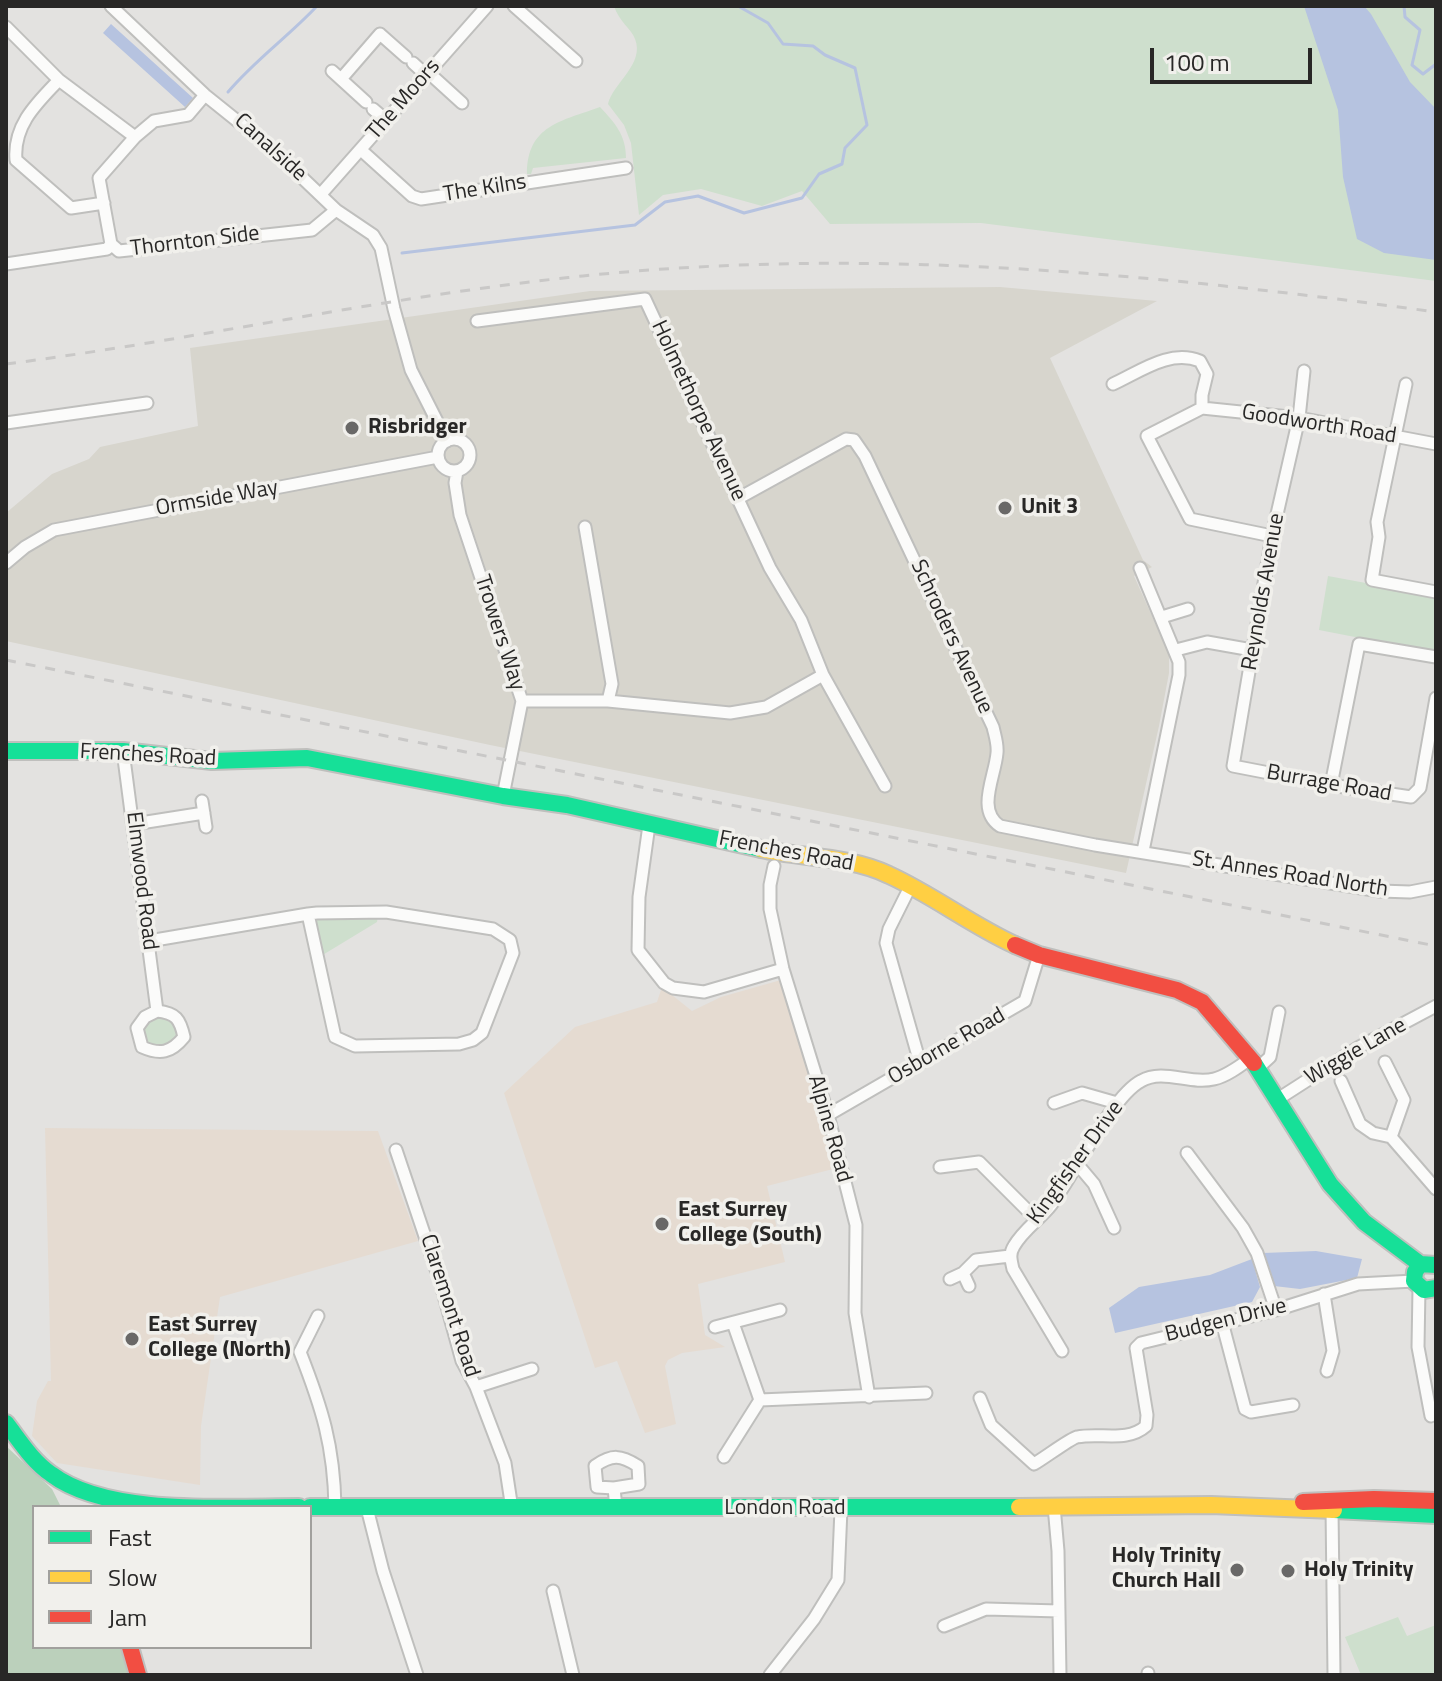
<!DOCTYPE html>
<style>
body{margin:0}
#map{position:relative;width:1442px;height:1681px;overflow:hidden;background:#e3e2e0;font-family:"Titillium Web",sans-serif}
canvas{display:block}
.frame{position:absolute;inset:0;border:8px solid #282726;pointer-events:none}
.legend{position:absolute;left:32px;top:1505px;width:280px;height:144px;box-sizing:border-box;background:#f1f0ec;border:2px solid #a1a09d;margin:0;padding:10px 14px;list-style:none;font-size:24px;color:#282726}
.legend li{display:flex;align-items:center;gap:16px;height:40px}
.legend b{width:40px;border:2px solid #a1a09d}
.scale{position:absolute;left:1150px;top:48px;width:162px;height:36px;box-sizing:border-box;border:4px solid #282726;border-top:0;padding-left:10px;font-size:24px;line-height:28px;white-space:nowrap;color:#282726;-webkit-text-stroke:6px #f1f0ec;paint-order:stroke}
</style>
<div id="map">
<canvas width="1442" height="1681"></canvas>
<div class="frame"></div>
<ul class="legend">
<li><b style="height:10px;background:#16e098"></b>Fast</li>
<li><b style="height:10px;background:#ffcf43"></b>Slow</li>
<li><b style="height:10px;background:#f24e42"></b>Jam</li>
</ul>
<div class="scale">100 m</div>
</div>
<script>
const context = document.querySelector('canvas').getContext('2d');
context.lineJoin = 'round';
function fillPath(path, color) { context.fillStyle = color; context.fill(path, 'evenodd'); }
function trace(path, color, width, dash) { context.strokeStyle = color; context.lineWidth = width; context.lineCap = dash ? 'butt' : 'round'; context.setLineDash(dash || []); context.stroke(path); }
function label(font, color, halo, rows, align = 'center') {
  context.font = font + ' "Titillium Web",sans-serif'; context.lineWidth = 7; context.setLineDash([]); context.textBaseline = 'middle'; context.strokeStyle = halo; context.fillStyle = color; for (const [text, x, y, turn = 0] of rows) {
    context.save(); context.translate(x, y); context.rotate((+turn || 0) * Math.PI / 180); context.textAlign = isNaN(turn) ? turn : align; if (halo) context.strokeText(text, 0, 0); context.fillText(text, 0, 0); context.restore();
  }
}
fillPath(new Path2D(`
 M 1000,287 L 1157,301 L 1050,358 L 1143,560 L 1152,567 L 1134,576 L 1169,654 L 1169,673 L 1159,726 L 1126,873 L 490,745 L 6,641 L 6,513 L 52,474 L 89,459 L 100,447 L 198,426 L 190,348 L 590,291 Z`), '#d7d5cd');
fillPath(new Path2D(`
 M 781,980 L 828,1134 L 833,1169 L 767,1186 L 785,1262 L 698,1284 L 705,1335 L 725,1347 L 682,1353 L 668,1360 L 665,1366 L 676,1424 L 645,1433 L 617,1361 L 595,1368 L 504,1093 L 575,1027 L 657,1002 L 662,987 L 692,1011 L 721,997 Z
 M 45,1128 L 378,1131 L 418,1241 L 220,1297 L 201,1426 L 200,1485 L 57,1463 L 32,1436 L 37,1401 L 48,1381 L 51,1381 Z`), '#e5dbd1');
fillPath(new Path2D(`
 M 614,6 L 1436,6 L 1436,281 L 981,223 L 830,224 L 802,191 L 762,206 L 701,189 L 663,195 L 639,215 L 631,143 L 624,125 L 608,104 C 613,83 645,64 635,39 C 631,28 619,22 614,6 Z
 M 600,107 C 615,123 626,135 626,158 L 533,168 L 531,174 L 527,174 C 527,125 562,121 600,107 Z
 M 1328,576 L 1436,596 L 1436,650 L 1432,652 L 1319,630 Z
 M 378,916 L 377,922 L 321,956 L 315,919 Z
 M144 1033a16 16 0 1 1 32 0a16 16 0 1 1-32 0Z
 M 1398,1617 L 1407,1636 L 1436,1625 L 1436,1675 L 1361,1675 L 1345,1637 Z`), '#cedfcd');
fillPath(new Path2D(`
 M 6,1446 L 52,1489 L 61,1507 L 34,1507 L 34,1647 L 129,1647 L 138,1675 L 6,1675 Z`), '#bbd0bb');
fillPath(new Path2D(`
 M 1304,6 L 1364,6 L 1371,14 L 1410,82 L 1436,109 L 1436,260 L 1384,253 L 1357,239 L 1343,177 L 1338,110 Z
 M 111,24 L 193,98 L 185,107 L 103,33 Z
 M 1316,1251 L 1362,1259 L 1357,1278 L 1300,1289 L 1274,1286 L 1263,1253 Z
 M 1252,1259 L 1260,1287 L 1252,1302 L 1115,1333 L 1109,1308 L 1139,1287 L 1210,1275 Z`), '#b6c3e0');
trace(new Path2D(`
 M 1404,6 L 1405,17 L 1420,30 L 1412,65 L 1423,74 L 1436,64
 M 228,92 C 255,60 289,36 317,6
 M 402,253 L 635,225 L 665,202 L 698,196 L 744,213 L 802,198 L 819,174 L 842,164 L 845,148 L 867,125 L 855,68 L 825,55 L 813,46 L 783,44 L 768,23 L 738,6`), '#b6c3e0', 3);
const street = new Path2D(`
 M 111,6 L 205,95 L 271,148 L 336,210 L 373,235 L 381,248 L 394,309 L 411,370 L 447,441
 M 514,6 L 576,61
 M 6,27 L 59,80 L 135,137
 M 413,63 L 426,75
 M 332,71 L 366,102
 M 429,73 L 462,103
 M 341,79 L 380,34 L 406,57
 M 59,80 C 37,103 13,125 16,160 L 71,208 L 104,203
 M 205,95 L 188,115 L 154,121 L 135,137 L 99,178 L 111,244 L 119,251 L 312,230 L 336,210
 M 373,109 L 387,121
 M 361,150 L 412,196 L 421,199 L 626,168
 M 321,194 L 487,6
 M 6,264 L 107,249 L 111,244
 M 477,321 L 645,299 L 770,568 L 801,620 L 823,675 L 885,786
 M 1304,371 L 1299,418 L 1272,536 L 1233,766 L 1331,785 L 1411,797 L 1420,788 L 1436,698
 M 1113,384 C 1141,371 1170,349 1200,361 L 1207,374 L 1202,395 L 1202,408 L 1299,418 L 1436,444
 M 1406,384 L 1377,522 L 1379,537 L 1372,580 L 1436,592
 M 1202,408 L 1147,436 L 1190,519 L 1272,536
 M 6,423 L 147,403
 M438 455a16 16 0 1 1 32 0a16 16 0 1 1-32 0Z
 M 457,471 L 455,483 L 460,515 L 522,701 L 503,796
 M 739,498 L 846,439 L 854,440 L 865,456 L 993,727 C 995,736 998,744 997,753 C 995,777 976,810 1000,826 L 1095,845 L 1380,891 L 1410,892 L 1436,887
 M 585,527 L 612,684 L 608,701
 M 6,563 L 25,547 L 54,530 L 438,457
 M 1140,568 L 1179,662 L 1179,675 L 1143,851
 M 1162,617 L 1188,609
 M 1176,650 L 1207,642 L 1252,650
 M 522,701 L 608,701 L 730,713 L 766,707 L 823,675
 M 123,751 L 157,1011 L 145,1017 L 137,1028 L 142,1047 C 160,1055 171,1053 184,1037 C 180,1019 176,1013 157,1011
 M 1331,785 L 1359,644 L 1436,657
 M 202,801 L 206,827
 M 134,824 L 204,813
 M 649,825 L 639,897 L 638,950 L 664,983 L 673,988 L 704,992 L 783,969
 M 774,866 L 770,885 L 770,909 L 783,969 L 828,1115 L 856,1225 L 855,1313 L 869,1397
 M 910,887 L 889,929 L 886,943 L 920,1063
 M 149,941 L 308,914 L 317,913 L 386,912 L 493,929 L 510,940 L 513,953 L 482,1033 L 473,1040 L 459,1044 L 355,1046 L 335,1037 L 308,914
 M 1385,1062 L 1404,1100 L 1391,1137
 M 1258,1068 L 1270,1057 L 1279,1012
 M 1341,1081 L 1360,1124 L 1373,1133 L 1391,1137 L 1436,1189
 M 1278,1099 L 1359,1047 L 1436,1006
 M 1054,1103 L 1082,1093 L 1117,1103
 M 828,1115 L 1025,1001 L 1039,955
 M 396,1150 L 440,1281 L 462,1361 L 476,1387 L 505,1463 L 512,1509
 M 1187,1153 L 1243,1228 L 1257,1253 L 1276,1310
 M 1078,1165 L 1094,1184 L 1114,1228
 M 940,1167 L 979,1162 L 1037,1220
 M 963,1273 L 969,1286
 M 950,1279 L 963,1273 L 976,1260 L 1010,1256
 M 1419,1288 L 1418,1347 L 1431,1416
 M 1324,1294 L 1333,1351 L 1327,1371
 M 318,1316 L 300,1352 C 322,1408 334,1446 335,1507
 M 1222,1322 L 1245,1409 L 1251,1412 L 1293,1405
 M 715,1327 L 780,1310
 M 1062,1351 L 1013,1269 C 1011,1260 1009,1254 1014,1246 C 1023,1230 1040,1219 1051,1205 C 1074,1175 1112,1096 1141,1081 C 1163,1068 1190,1085 1214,1079 C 1227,1076 1240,1066 1251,1058
 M 476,1387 L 532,1369
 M 980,1398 L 991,1425 L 1034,1464 C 1043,1459 1071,1438 1077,1437 C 1100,1432 1127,1443 1146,1426 L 1147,1415 L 1136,1348 L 1141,1343 L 1276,1310 L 1358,1284 L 1414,1281
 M 760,1400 L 926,1393
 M 724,1457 L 760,1400 L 733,1323
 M 614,1488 L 597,1487 L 595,1466 C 612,1454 621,1455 638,1466 L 639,1484 L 614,1488 L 616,1508
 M 1054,1506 L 1058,1551 L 1060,1675
 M 367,1508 L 383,1571 L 417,1675
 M 1332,1508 L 1334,1675
 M 553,1591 L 573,1675
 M 944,1626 L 986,1609 L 1059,1611
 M 1148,1673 L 1148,1675
 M 770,1675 L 814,1619 L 838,1580 L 841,1509`);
const fast = new Path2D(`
 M 6,751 L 123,751 L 212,761 L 307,758 L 503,796 L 567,805 L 761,849
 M 1254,1063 L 1330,1184 L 1364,1222 L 1420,1264
 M 1420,1264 L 1415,1272 L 1414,1281 L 1424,1290 L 1436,1288
 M 1420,1264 L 1436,1265
 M 6,1423 C 20,1441 32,1461 51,1474 C 108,1517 230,1507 299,1507
 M 310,1507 L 1019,1507
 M 1334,1510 L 1436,1515`);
const slow = new Path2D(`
 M 761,849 C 802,858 850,856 889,875 C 933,895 971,925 1015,945
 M 1019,1507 L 1211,1505 L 1334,1510`);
const jam = new Path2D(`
 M 1015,945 L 1039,955 L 1177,990 L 1202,1002 L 1254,1063
 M 1303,1502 L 1374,1499 L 1436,1501
 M 130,1647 L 138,1675`);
trace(street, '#bfbfbd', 15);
trace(fast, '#bfbfbd', 20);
trace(slow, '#bfbfbd', 20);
trace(jam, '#bfbfbd', 20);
trace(street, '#fbfbfa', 11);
trace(fast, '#16e098', 16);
trace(slow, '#ffcf43', 16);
trace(jam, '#f24e42', 16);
trace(new Path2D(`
 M 6,364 C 209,338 410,291 614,273 C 889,248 1164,275 1436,312
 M 6,660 L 1436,946`), '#c9c8c7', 3, [10, 10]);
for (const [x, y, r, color] of [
 [352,428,8,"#696867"],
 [1005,508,8,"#696867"],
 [662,1224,8,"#696867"],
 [132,1339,8,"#696867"],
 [1237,1570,8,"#696867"],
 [1288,1571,8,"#696867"]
]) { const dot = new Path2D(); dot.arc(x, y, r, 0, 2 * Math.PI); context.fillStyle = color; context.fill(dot); trace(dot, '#f1f0ec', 3); }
label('22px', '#282726', '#f1f0ec', [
 ["The Moors",404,100,-49],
 ["Canalside",270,148,42],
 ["The Kilns",485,189,-9],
 ["Thornton Side",195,242,-7],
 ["Holmethorpe Avenue",698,411,65],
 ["Goodworth Road",1319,425,9],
 ["Ormside Way",217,499,-10],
 ["Reynolds Avenue",1264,592,-80],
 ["Trowers Way",499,633,72],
 ["Schroders Avenue",951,637,65],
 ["Frenches Road",148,756,3],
 ["Burrage Road",1329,784,10],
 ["Frenches Road",786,852,11],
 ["St. Annes Road North",1290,875,9],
 ["Elmwood Road",141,881,83],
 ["Osborne Road",947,1047,-30],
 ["Wiggie Lane",1356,1052,-30],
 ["Alpine Road",829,1129,74],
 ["Kingfisher Drive",1076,1163,-54],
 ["Claremont Road",449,1306,72],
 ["Budgen Drive",1226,1321,-14],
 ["London Road",785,1509]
]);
label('bold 22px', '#282726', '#f1f0ec', [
 ["Risbridger",368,428],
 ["Unit 3",1021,508],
 ["East Surrey",678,1211],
 ["College (South)",678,1236],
 ["East Surrey",148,1326],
 ["College (North)",148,1351],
 ["Holy Trinity",1221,1557,"right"],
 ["Church Hall",1221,1582,"right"],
 ["Holy Trinity",1304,1571]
], 'left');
</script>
